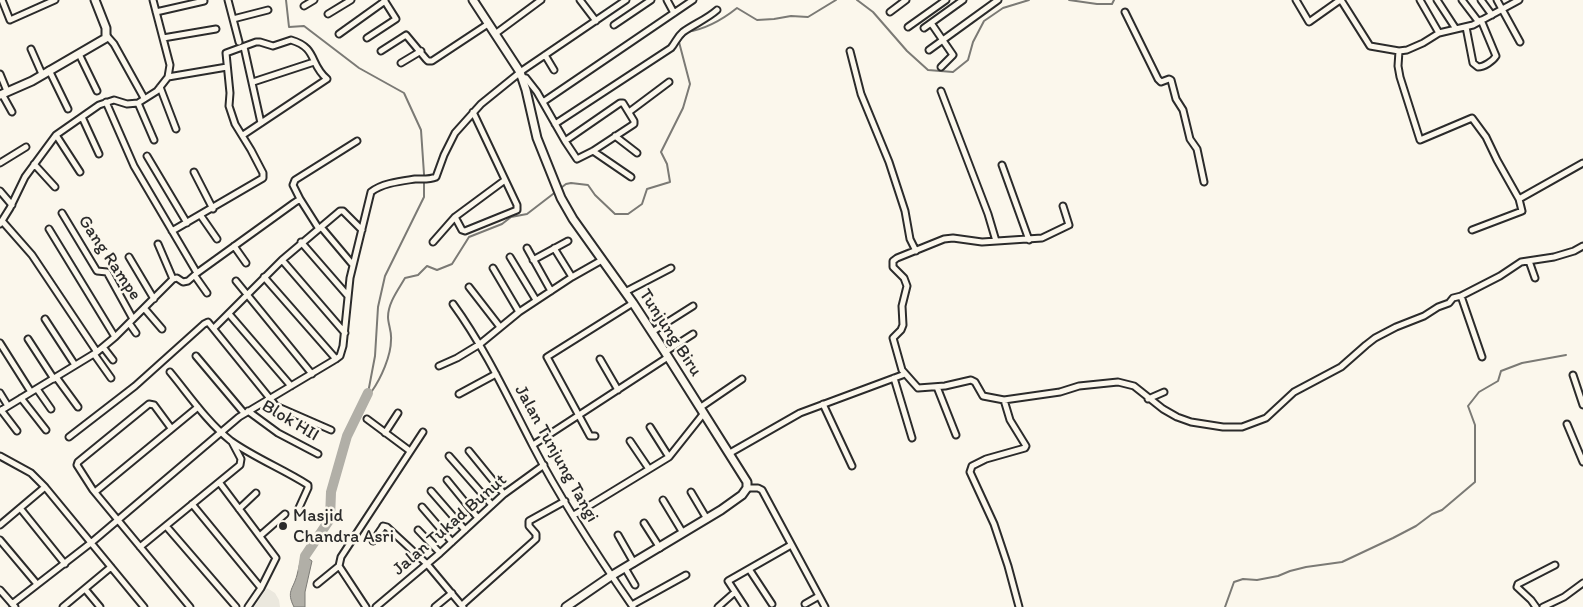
<!DOCTYPE html>
<style>
body{margin:0}
canvas{display:block;background:#fbf7ec}
</style>
<canvas width="1583" height="607"></canvas>
<script>
const context = document.querySelector('canvas').getContext('2d');
context.lineJoin = 'round';
function fillPath(path, color) { context.fillStyle = color; context.fill(path, 'evenodd'); }
function trace(path, color, width, dash) { context.strokeStyle = color; context.lineWidth = width; context.lineCap = dash ? 'butt' : 'round'; context.setLineDash(dash || []); context.stroke(path); }
function label(font, color, halo, rows, align = 'center') {
  context.font = font + ' Itim,sans-serif'; context.lineWidth = 5; context.setLineDash([]); context.textBaseline = 'middle'; context.strokeStyle = halo; context.fillStyle = color; for (const [text, x, y, turn = 0] of rows) {
    context.save(); context.translate(x, y); context.rotate((+turn || 0) * Math.PI / 180); context.textAlign = isNaN(turn) ? turn : align; if (halo) context.strokeText(text, 0, 0); context.fillText(text, 0, 0); context.restore();
  }
}
fillPath(new Path2D(`
 M 267,588 L 275,593 L 279,600 L 280,607 L 254,607 Z`), '#ebe8de');
const water = new Path2D(`
 M 302,554 L 312,561 L 305,592 L 305,607 L 294,607 C 286,591 293,590 297,575 C 299,568 300,561 302,554 Z`);
fillPath(water, '#b1afa7');
trace(water, '#7b7a75', 1);
trace(new Path2D(`
 M 286,0 L 289,27 L 304,26 L 359,68 L 404,93 L 421,130 L 424,174 L 424,197 L 385,276 L 378,307 L 375,356 L 368,393
 M 857,0 L 873,12 L 907,51 L 928,70 L 953,72 L 968,60 L 973,42 L 984,21 L 1003,8 L 1029,0
 M 1069,0 L 1097,4 L 1112,4 L 1114,0
 M 368,393 L 372,391 C 381,378 391,356 391,340 C 392,332 388,324 388,317 C 388,303 398,290 405,278 L 418,275 L 427,266 L 437,270 L 452,264 L 469,237 L 502,224 L 511,217 L 527,214 L 566,184 L 571,183 L 588,185 L 595,195 L 615,214 L 628,214 L 642,204 L 647,189 L 670,182 L 667,164 L 661,152 L 683,108 L 690,84 L 679,42 L 687,32 C 706,29 722,20 737,8 L 757,20 L 774,19 L 791,16 L 808,17 L 836,0
 M 1225,607 L 1234,582 L 1243,579 L 1257,580 L 1278,576 L 1290,571 L 1306,567 L 1342,562 L 1393,538 L 1416,526 L 1432,514 L 1442,510 L 1475,482 L 1475,425 L 1468,406 L 1479,392 L 1498,381 L 1501,371 L 1522,363 L 1566,355`), '#7b7a75', 2);
trace(new Path2D(`
 M 303,569 L 305,556 L 330,519 L 331,492 L 347,436 L 368,393`), '#b1afa7', 10);
const street = new Path2D(`
 M 2,0 L 10,20 L 55,0
 M 228,0 L 239,42
 M 580,0 L 596,21
 M 667,0 L 674,13
 M 1296,0 L 1309,22 L 1340,0
 M 1341,0 L 1370,46 L 1399,51 L 1407,50 L 1423,43 L 1439,33 L 1473,25 L 1519,0
 M 1420,0 L 1439,33
 M 1437,0 L 1456,29
 M 1462,0 L 1478,21
 M 1481,0 L 1492,15
 M 1497,0 L 1520,42
 M 304,6 L 314,0
 M 156,12 L 204,1
 M 890,12 L 906,0
 M 1125,12 L 1158,79 L 1161,82 L 1169,79 L 1171,80 L 1176,99 L 1183,110 L 1190,139 L 1197,149 L 1204,182
 M 328,14 L 351,0
 M 233,19 L 268,10
 M 931,23 L 953,55 L 941,67
 M 614,25 L 651,0
 M 908,27 L 946,0
 M 1466,27 L 1473,63 L 1478,67 C 1484,67 1493,61 1496,56 L 1481,20
 M 924,28 L 963,0
 M 339,34 L 385,1
 M 495,34 L 541,0
 M 107,36 L 114,44 L 144,98
 M 163,38 L 216,29
 M 367,38 L 396,19 L 384,0
 M 244,47 L 261,123
 M 31,49 L 42,74
 M 929,50 L 998,0
 M 381,51 L 406,35 L 426,59 L 428,61 L 432,61 L 488,24
 M 850,51 L 861,94 L 889,162 L 905,211 L 910,239 L 916,251
 M 1399,51 L 1398,66 L 1400,77 L 1420,140 L 1472,118 L 1486,137 L 1497,160 L 1519,199
 M 79,54 L 97,91
 M 545,55 L 554,70
 M 401,63 L 421,51
 M 49,70 L 68,109
 M 0,74 L 7,91
 M 168,77 L 227,67
 M 521,77 L 526,78 L 537,92 L 565,141 L 577,159 L 593,151 L 631,126 L 634,124 L 634,121 L 623,103 L 620,103 L 565,141
 M 253,82 L 314,62
 M 160,87 L 176,129
 M 941,91 L 988,214 L 996,241
 M 2,94 L 12,112
 M 106,102 L 134,166 L 197,273
 M 543,102 L 693,0
 M 138,103 L 154,140
 M 629,112 L 669,82
 M 82,117 L 99,154
 M 555,124 L 671,48 C 676,42 677,37 683,32 C 694,24 707,19 717,10
 M 56,135 L 80,172
 M 615,136 L 637,153
 M 593,151 L 631,177
 M 147,156 L 187,223
 M 0,163 L 26,147
 M 34,164 L 55,187
 M 1002,165 L 1029,240
 M 194,172 L 213,209
 M 0,191 L 12,205
 M 300,199 L 293,185 L 295,180 L 357,141
 M 1063,206 L 1069,225 L 1042,238 L 982,242 L 953,238 L 944,239 L 897,258 L 893,261 L 893,267 L 904,278 L 907,286 L 902,306 L 903,325 L 901,330 L 893,338 L 902,370 L 918,388 L 945,386 L 971,380 L 975,382 L 983,396 L 1004,400 L 1060,392 L 1079,386 L 1118,382 L 1134,386 L 1163,409 L 1177,417 L 1191,422 L 1223,427 L 1242,427 L 1266,418 L 1294,392 L 1341,367 L 1366,345 L 1375,338 L 1396,327 L 1424,316 L 1438,307 L 1449,303 L 1453,298 L 1461,296 L 1500,276 L 1521,262 L 1554,257 L 1574,251 L 1583,246
 M 62,213 L 97,271 L 107,272 L 133,319
 M 201,216 L 217,239
 M 455,217 L 462,230 L 465,231 L 517,210 L 517,205 L 473,112
 M 3,222 L 32,255 L 97,352
 M 0,224 L 10,208 L 25,177 L 56,135 L 99,105 L 114,100 L 127,104 L 138,103 L 157,91 L 168,77 L 170,65 L 153,0
 M 321,227 L 353,265
 M 49,229 L 115,337
 M 1472,230 L 1522,211 L 1519,199 L 1583,163
 M 172,231 L 263,178 L 263,173 L 251,150 L 235,124 L 229,106 L 230,93 L 226,53 L 256,42 L 260,42 L 273,46 L 291,40 C 318,48 309,64 327,79 L 243,135
 M 301,242 L 348,296
 M 433,242 L 455,217 L 505,180
 M 158,244 L 173,279
 M 234,246 L 246,263
 M 527,248 L 551,291
 M 554,248 L 572,277
 M 129,257 L 154,299
 M 510,257 L 536,300
 M 282,260 L 345,333
 M 533,260 L 568,241
 M 1529,261 L 1535,278
 M 493,268 L 519,312
 M 195,276 L 207,293
 M 264,277 L 336,359
 M 236,281 L 312,374
 M 469,287 L 500,327
 M 625,292 L 671,268
 M 1461,296 L 1482,357
 M 453,304 C 485,348 508,398 533,446 C 562,502 597,555 633,607
 M 144,308 L 162,329
 M 229,314 L 291,386
 M 45,319 L 75,365
 M 129,323 L 136,333
 M 214,328 L 282,260 L 340,211 L 343,211 L 362,230
 M 652,332 L 693,306
 M 28,339 L 54,379
 M 0,343 L 31,392
 M 103,347 L 113,360
 M 665,352 L 693,334
 M 94,354 L 111,378
 M 196,356 L 244,413
 M 600,359 L 618,390
 M 439,366 L 457,358 L 480,344 L 519,312 L 572,277 L 602,260
 M 170,372 C 189,395 207,422 231,441 C 255,458 283,469 308,485 L 308,488 L 298,510
 M 1573,375 L 1583,405
 M 56,377 L 78,407
 M 894,378 L 912,438
 M 937,387 L 956,435
 M 37,389 L 51,409
 M 0,393 L 8,406
 M 459,394 L 496,374
 M 21,398 L 46,430
 M 1148,399 L 1164,392
 M 1004,400 L 1010,420 L 1026,446 L 1025,448 L 986,459 L 972,466 L 970,472 L 994,524 L 1008,566 L 1019,607
 M 823,404 L 852,466
 M 701,407 L 742,379
 M 1,410 L 17,431
 M 0,411 L 97,352 L 115,337 L 173,279 L 177,278 L 183,282 L 188,281 L 197,273 L 294,203 L 300,199 L 319,229
 M 248,411 L 278,433 L 318,454
 M 367,419 L 410,451
 M 1567,424 L 1583,462
 M 650,427 L 669,457
 M 171,428 L 154,405 L 149,404 L 78,462 L 77,465 L 93,490 L 190,607
 M 385,433 L 398,413
 M 595,436 L 590,436 L 547,357 L 633,303
 M 69,437 L 135,386 L 204,324 L 208,322 L 276,406 L 331,430
 M 630,441 L 649,469
 M 533,445 L 668,357
 M 469,451 L 504,494
 M 730,453 L 800,413 L 905,374
 M 0,456 L 31,473 L 45,487 L 144,607
 M 449,456 L 492,505
 M 447,480 L 478,518
 M 219,482 L 276,558 L 261,588 L 248,607
 M 747,488 L 758,488 L 762,490 L 825,607
 M 431,491 L 465,530
 M 95,492 L 198,407
 M 691,492 L 707,519
 M 663,500 L 683,533
 M 192,504 L 261,588
 M 422,507 L 452,542
 M 20,508 L 65,564
 M 239,509 L 256,493
 M 574,515 L 669,457 L 704,413
 M 644,523 L 660,548
 M 0,525 L 45,487
 M 166,526 L 236,607
 M 418,530 L 440,553
 M 261,535 L 285,514
 M 618,535 L 634,563
 M 0,540 L 37,584
 M 373,541 L 382,528 L 383,526 L 387,527 L 427,564 L 463,607
 M 140,547 L 240,465 L 241,459 L 232,442
 M 339,566 L 341,557 L 423,432
 M 339,566 L 366,607
 M 625,568 L 635,585
 M 749,569 L 772,604
 M 317,584 L 339,566
 M 85,589 L 100,607
 M 0,590 L 15,607
 M 12,604 L 92,542 L 239,417 L 336,359 L 340,356 L 343,346 L 350,278 L 371,192 C 382,183 402,181 415,179 C 422,179 429,180 436,177 L 444,155 L 455,133 L 481,104 L 523,70 L 626,0
 M 805,604 L 819,596
 M 462,605 L 536,539 L 536,534 L 529,526 L 529,521 L 565,501
 M 632,605 L 686,575
 M 63,607 L 111,567
 M 376,607 L 440,553 L 504,494 L 544,465
 M 435,607 L 452,593
 M 718,607 L 735,592
 M 745,607 L 728,581 L 791,545
 M 1536,607 L 1531,600 L 1517,587 L 1518,584 L 1555,565
 M 1543,607 L 1564,597 L 1583,583`);
const secondary = new Path2D(`
 M 473,0 L 520,72 L 526,90 L 537,138 L 561,198 L 573,219 L 633,303 L 665,352 L 747,482 L 747,488 L 742,495 L 721,510 L 611,576 L 566,607
 M 0,95 L 32,81 L 106,38 L 106,28 L 95,0`);
trace(street, '#2b2b2b', 9);
trace(secondary, '#2b2b2b', 11);
trace(street, '#fbf7ec', 5);
trace(secondary, '#fbf7ec', 7);
for (const [x, y, r, color] of [
 [283,526,5,"#2b2b2b"]
]) { const dot = new Path2D(); dot.arc(x, y, r, 0, 2 * Math.PI); context.fillStyle = color; context.fill(dot); trace(dot, '#fbf7ec', 2); }
label('18px', '#2b2b2b', '#fbf7ec', [
 ["Gang Rampe",109,258,56],
 ["Tunjung Biru",670,333,57],
 ["Blok HII",290,421,31],
 ["Jalan Tunjung Tangi",556,454,61],
 ["Jalan Tukad Bunut",450,525,-41]
]);
label('18px', '#2b2b2b', '#fbf7ec', [
 ["Masjid",293,516],
 ["Chandra Asri",293,537]
], 'left');
</script>
